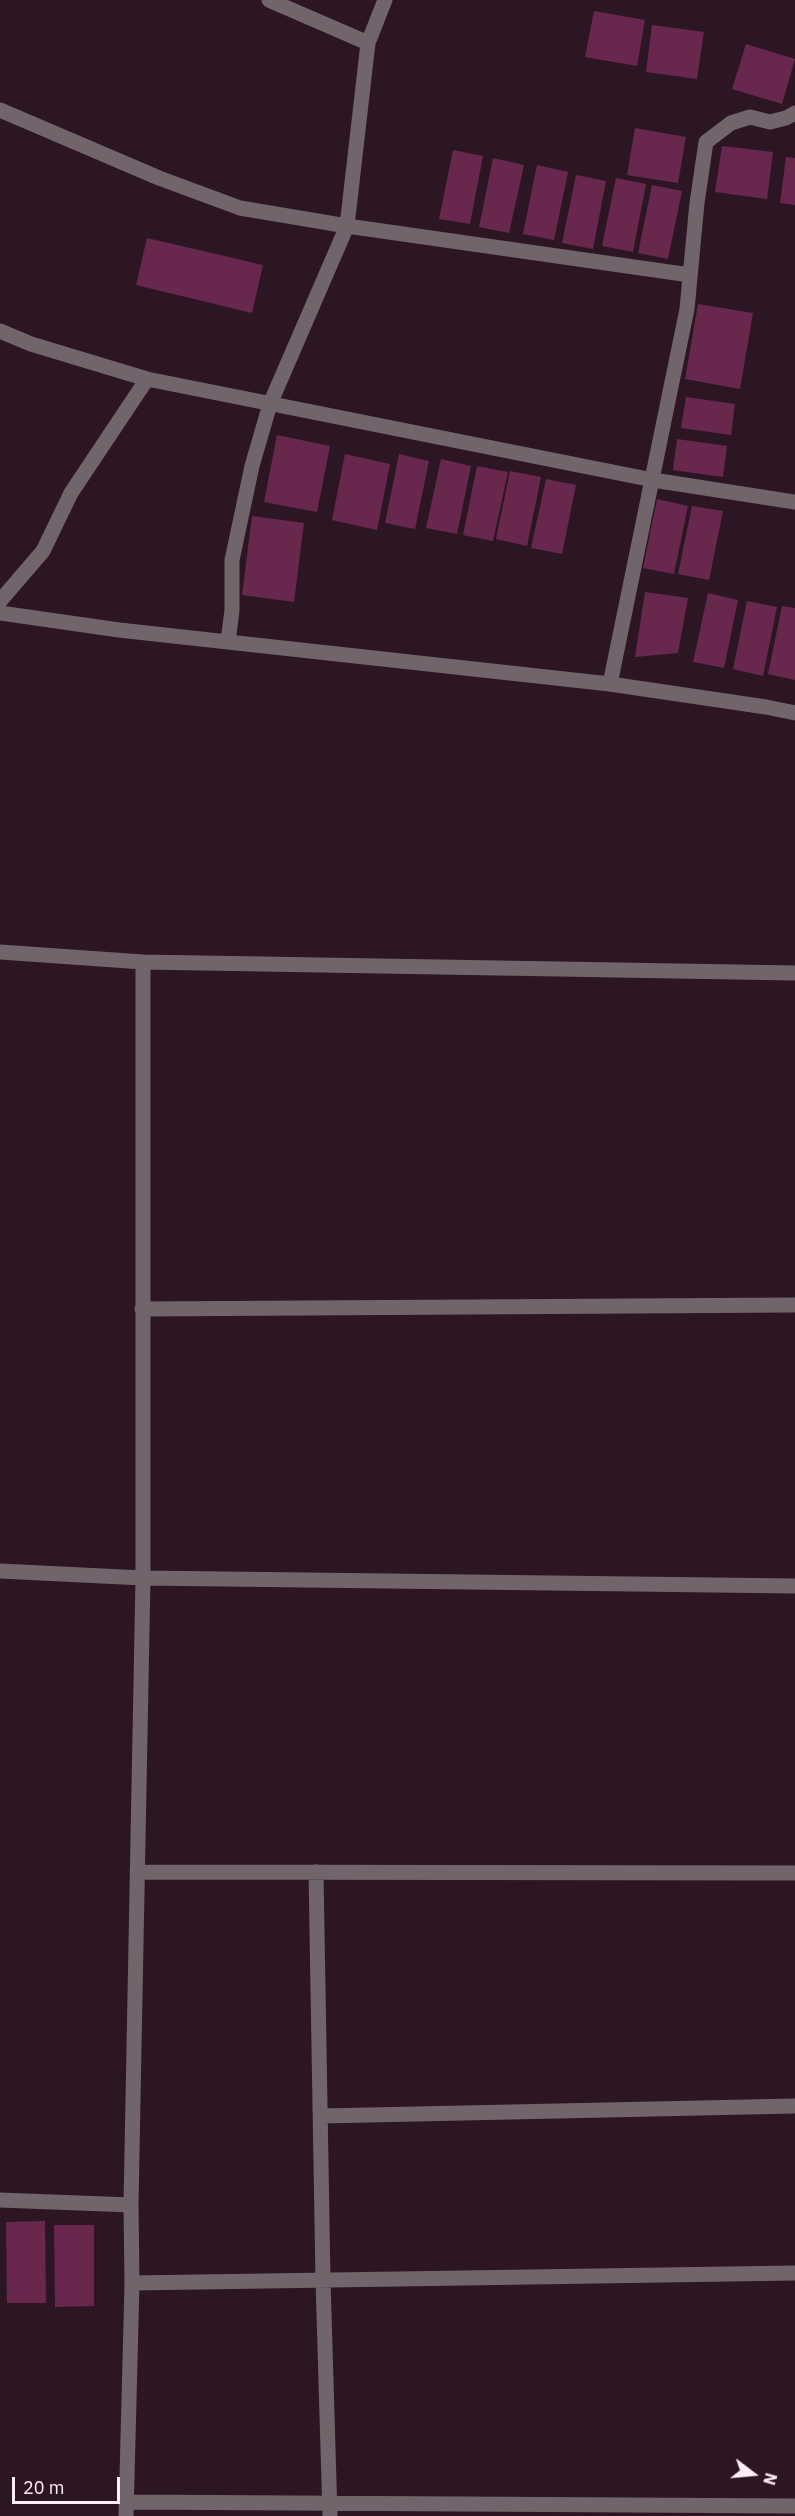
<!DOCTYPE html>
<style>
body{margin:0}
#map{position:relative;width:795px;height:2516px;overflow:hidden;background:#2d1623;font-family:"IBM Plex Sans",sans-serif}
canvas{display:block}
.north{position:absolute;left:723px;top:2444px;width:60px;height:60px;-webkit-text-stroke:4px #2d1623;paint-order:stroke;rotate:106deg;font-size:16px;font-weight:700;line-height:24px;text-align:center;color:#ffeef6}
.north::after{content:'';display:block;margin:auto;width:21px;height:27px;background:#ffeef6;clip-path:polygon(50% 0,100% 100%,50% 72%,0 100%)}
.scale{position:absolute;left:12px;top:2477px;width:108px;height:27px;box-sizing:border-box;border:3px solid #ffeef6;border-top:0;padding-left:8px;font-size:18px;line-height:21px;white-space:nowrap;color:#ffeef6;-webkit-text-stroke:4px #2d1623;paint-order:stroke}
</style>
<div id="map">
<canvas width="795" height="2516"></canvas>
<div class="north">N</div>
<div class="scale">20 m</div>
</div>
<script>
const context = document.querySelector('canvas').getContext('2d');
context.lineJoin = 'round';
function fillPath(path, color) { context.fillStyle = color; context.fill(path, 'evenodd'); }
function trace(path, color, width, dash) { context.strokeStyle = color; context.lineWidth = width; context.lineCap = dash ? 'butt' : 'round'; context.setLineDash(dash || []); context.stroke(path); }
fillPath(new Path2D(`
 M 594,11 L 645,20 L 637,66 L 585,57 Z
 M 652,25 L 704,32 L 697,79 L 646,72 Z
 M 746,44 L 795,59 L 782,104 L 732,89 Z
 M 635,128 L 686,137 L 678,183 L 627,175 Z
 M 722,146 L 773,152 L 767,199 L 715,192 Z
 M 453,150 L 483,156 L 470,224 L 439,219 Z
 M 786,157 L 795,158 L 795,205 L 780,203 Z
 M 493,158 L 524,165 L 509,233 L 479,227 Z
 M 537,165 L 568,172 L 554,240 L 523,234 Z
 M 576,175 L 606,181 L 593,249 L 562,243 Z
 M 616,178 L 646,184 L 633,252 L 602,246 Z
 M 652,185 L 682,191 L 668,259 L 638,253 Z
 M 147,238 L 263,265 L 252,313 L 136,285 Z
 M 698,304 L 753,313 L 740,389 L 685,379 Z
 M 686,397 L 735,404 L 731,435 L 681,428 Z
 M 277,435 L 330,446 L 317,512 L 264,502 Z
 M 677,439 L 727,446 L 723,477 L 673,470 Z
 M 345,454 L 390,464 L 377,530 L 332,520 Z
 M 399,454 L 429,461 L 415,529 L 385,523 Z
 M 441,459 L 471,466 L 457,534 L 426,528 Z
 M 477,466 L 508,472 L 493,541 L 463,535 Z
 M 510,471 L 541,477 L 527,546 L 496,539 Z
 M 546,479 L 576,485 L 562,554 L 531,548 Z
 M 657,499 L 688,506 L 674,574 L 643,568 Z
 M 692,506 L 723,511 L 709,580 L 678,574 Z
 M 252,516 L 304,523 L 294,602 L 242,595 Z
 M 645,592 L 688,598 L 678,653 L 635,657 Z
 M 708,593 L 738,600 L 724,668 L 693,662 Z
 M 747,601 L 777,607 L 763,676 L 733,669 Z
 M 782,606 L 795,608 L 795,680 L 768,674 Z
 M 45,2221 L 46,2303 L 7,2303 L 6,2222 Z
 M 54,2225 L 94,2225 L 94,2306 L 55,2307 Z`), '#68284e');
trace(new Path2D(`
 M 269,0 L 368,43
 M 0,110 L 159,178 L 240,208 L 347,226 L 690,275
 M 0,331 L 31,344 L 147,379 L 653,480 L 795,502
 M 0,601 L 43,551 L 71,493 L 147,379
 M 0,613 L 119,630 L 228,642 L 232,610 L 232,560 L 252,466 L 270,404 L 347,226 L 368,43 L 385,0
 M 228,642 L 610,684 L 766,707 L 795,713
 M 610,684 L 687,309 L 697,203 L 706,142 L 731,123 L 750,117 L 770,122 L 786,118 L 795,113
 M 0,952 L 143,962 L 795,973
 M 142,1309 L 795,1305
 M 0,1571 L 143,1578 L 795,1586
 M 137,1872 L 795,1873
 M 316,1872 L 323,2280 L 330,2516
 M 321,2116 L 795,2106
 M 0,2200 L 131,2205
 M 132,2283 L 795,2273
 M 126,2502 L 795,2506
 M 126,2516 L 132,2283 L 131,2205 L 143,1578 L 143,962`), '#72646b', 15);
</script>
